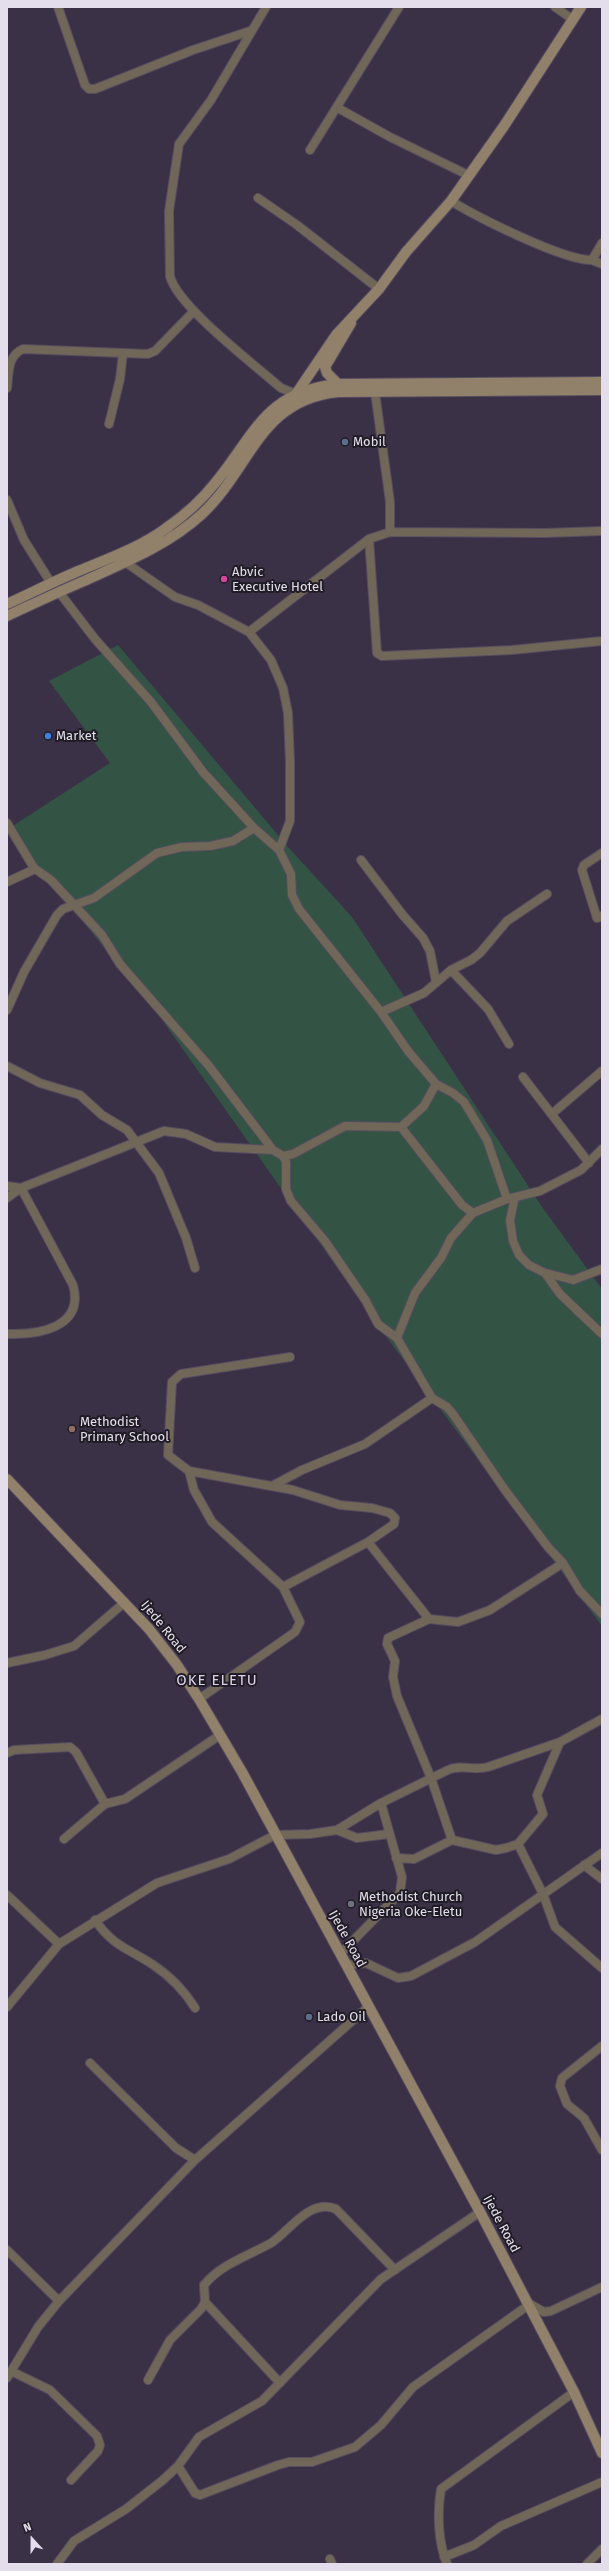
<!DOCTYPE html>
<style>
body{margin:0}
#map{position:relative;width:609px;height:2571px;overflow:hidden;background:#3b3147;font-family:"Fira Sans",sans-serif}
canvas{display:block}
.frame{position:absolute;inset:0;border:8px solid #e4deec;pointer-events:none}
.north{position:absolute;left:12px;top:2519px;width:40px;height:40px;-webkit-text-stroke:3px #201c25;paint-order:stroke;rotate:339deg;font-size:11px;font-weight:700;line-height:16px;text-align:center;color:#e4deec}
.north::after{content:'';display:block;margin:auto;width:14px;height:18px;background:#e4deec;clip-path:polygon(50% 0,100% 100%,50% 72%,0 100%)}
</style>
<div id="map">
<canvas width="609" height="2571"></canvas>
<div class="frame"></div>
<div class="north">N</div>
</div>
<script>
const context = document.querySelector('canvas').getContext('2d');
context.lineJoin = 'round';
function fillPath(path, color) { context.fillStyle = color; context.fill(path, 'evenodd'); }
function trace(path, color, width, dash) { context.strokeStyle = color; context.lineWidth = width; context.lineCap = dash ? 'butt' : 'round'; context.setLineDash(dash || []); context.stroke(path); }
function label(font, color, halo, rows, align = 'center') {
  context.font = font + ' "Fira Sans",sans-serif'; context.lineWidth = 4; context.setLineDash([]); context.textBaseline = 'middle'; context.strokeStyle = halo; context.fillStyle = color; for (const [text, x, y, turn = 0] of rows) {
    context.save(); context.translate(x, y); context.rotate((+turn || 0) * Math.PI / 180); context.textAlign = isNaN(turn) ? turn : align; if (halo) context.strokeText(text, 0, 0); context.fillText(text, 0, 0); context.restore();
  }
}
fillPath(new Path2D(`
 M 118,645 L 288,847 L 352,917 L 542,1207 L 602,1289 L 602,1626 L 376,1323 L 158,1014 L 8,829 L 110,763 L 49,681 Z`), '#335444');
const street = new Path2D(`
 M 58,7 L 85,85 L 89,89 L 95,89 L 193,50 L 250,31
 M 266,7 L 211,100 L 179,144 L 169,211 L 170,276 C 177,306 255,365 281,388 L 296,394
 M 555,7 L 572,19
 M 338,108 L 390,137 L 468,175
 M 310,150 L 399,7
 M 258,198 L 297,225 L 379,289
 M 451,201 C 477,217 564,261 592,260 L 602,243
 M 592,260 L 602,264
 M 7,388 C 9,373 7,356 23,349 L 123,353
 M 375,392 L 390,502 L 390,532 L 369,539 L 377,653 L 382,656 L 512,650 L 602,641
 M 109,424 L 120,379 L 123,353 L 148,354 L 155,351 L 194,311
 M 7,500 L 24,540 L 51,583
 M 390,532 L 545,533 L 602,531
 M 125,562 L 175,597 L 198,605 L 249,632 L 271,660 L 283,688 L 288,713 L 290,762 L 290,821 L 279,850
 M 59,592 L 95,639 L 151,702 L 203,772 L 254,828 L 279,850 L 291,874 L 292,895 L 299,909 L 381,1012 L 408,1051 L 436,1084 L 453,1093 L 464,1102 L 487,1140 L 507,1199
 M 249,632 L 369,539
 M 7,823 L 34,868 L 51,880 L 102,935 L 120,964 L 209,1066 L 273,1150
 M 602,853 L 584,865 L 582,870 L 597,918 L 602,916
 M 361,860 L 402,914 L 423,938 L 430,951 L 436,982
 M 7,882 L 35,869
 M 451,970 L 488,1009 L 509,1044
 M 7,1010 L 24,972 L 57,915 L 63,909 L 94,898 L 157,853 L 182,847 L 210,846 L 233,841 L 254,828
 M 381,1012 L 424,993 L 451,970 L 471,960 L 480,953 L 507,921 L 547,894
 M 7,1066 L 40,1083 L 80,1095 L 102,1115 L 127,1130 L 159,1173 L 186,1238 L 195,1268
 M 523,1077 L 589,1163
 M 553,1113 L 602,1071
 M 401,1127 L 462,1205 L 473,1213
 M 283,1156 L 293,1154 L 345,1126 L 401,1127 L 424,1106 L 436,1084
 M 7,1186 L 21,1188 L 73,1285 C 85,1328 38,1335 7,1334
 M 515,1197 L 510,1220 L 513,1241 L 519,1255 L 529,1265 L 545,1273 L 560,1294 L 602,1334
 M 7,1198 L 21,1188 L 164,1131 L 186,1134 L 215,1147 L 273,1150 L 283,1156 L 286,1162 L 286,1189 L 291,1201 L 325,1241 L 366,1301 L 378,1324 L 397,1338 L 432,1398 L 447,1407 L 453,1414 L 505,1490 L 548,1547 L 563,1563 L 580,1591 L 602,1614
 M 546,1273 L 573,1280 L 602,1269
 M 397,1338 L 415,1293 L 441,1258 L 451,1238 L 473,1213 L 507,1199 L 540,1191 L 581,1170 L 602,1149
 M 189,1471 L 194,1490 L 212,1522 L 283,1587 L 300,1622 L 295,1632 L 199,1699
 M 272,1486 L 302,1470 L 365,1444 L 432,1398
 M 368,1542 L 429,1619
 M 283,1587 L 368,1542 L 394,1524 L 395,1518 L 390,1513 L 372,1508 L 340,1505 L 293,1490 L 189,1471 L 168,1455 L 172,1382 L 181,1374 L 290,1357
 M 7,1663 L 45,1655 L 74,1646 L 125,1602
 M 7,1753 L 14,1750 L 70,1747 L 76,1752 L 105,1804
 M 337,1830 L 357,1838 L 389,1834
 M 64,1839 L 105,1804 L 125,1799 L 220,1735
 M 452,1840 L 431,1778 L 397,1696 L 393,1677 L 395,1661 L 387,1644 L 388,1638 L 429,1619 L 458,1622 L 490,1610 L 563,1563
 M 518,1844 L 543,1894 L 555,1927 L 602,1968
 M 396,1858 L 414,1859 L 452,1840 L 496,1850 L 506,1848 L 518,1844 L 543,1814 L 537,1795 L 560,1742
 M 584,1865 L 602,1879
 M 7,1895 L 59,1944
 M 95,1920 C 113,1946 127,1948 152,1964 C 170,1976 184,1990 195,2008
 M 340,1954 L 400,1893 L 402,1877 L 381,1803
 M 347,1965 L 366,1963 L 398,1978 L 411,1976 L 475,1942 L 602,1853
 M 7,2007 L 59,1944 L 157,1883 L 229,1859 L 275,1835 L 310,1834 L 337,1830 L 381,1803 L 448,1770 C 460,1764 474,1771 488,1767 L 560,1742 L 602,1719
 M 602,2046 L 562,2078 L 560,2086 L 567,2104 L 584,2118 L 602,2150
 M 90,2063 L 176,2148 L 195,2160
 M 7,2250 L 59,2301
 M 205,2302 L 280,2383
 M 13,2372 L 50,2390 L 97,2436 L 100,2445 L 98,2451 L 71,2480
 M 7,2378 L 38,2327 L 59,2301 L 195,2160 L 369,2006
 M 148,2380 L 170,2340 L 201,2309 L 205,2302 L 204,2285 C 221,2264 248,2256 271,2243 C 290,2231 309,2198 336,2209 L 395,2270
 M 178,2466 L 195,2493 L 200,2495 L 278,2465 L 289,2462 L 312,2462 L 355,2447 L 381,2425 L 413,2387 L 530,2304 L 544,2312 L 551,2311 L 602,2287
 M 444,2557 L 474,2545 L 501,2526 L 602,2482
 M 330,2559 L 332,2564
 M 57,2564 L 74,2541 L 126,2509 L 163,2480 L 178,2466 L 199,2437 L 262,2401 L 381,2279 L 480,2212
 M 447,2564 C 438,2542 437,2513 441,2489 L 574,2392
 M 587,2564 L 602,2549`);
const secondary = new Path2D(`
 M 338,384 L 327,373 L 325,367 L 351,323
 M 296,394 L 336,335 L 379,289 L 406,252 L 451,201 L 504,126 L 581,7
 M 7,604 C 32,593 56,580 81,570 C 110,558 140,547 165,529 C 184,516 202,500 216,482 C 256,433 265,392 338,384 L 602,382
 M 7,616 C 33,604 58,592 84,581 C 126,562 168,545 202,514 C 252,467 259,400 338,392 L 602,390
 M 7,1479 L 149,1629 L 177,1665 L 199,1699 L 242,1772 L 480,2212 L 574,2392 L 602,2453`);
trace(street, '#564d61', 10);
trace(secondary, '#564d61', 12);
trace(street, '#716758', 8);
trace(secondary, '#91816a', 10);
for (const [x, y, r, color] of [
 [345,442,4,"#5c6f8a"],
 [224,579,4,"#d1479c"],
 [48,736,4,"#3f7fe0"],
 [72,1429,4,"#8d6e63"],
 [351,1904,4,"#6b7280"],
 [309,2017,4,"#5c6f8a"]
]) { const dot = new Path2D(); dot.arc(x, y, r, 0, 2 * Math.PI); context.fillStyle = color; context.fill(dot); trace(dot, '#201c25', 1.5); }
label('13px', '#e4deec', '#201c25', [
 ["Mobil",353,442],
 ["Abvic",232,572],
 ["Executive Hotel",232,587],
 ["Market",56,736],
 ["Methodist",80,1422],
 ["Primary School",80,1437],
 ["Methodist Church",359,1897],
 ["Nigeria Oke-Eletu",359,1912],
 ["Lado Oil",317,2017]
], 'left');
label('13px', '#e4deec', '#201c25', [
 ["Ijede Road",163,1627,51],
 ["Ijede Road",347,1939,61],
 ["Ijede Road",501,2224,62]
]);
context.letterSpacing = '1px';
label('15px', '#dbcfea', '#201c25', [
 ["OKE ELETU",217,1681]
]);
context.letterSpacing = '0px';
</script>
